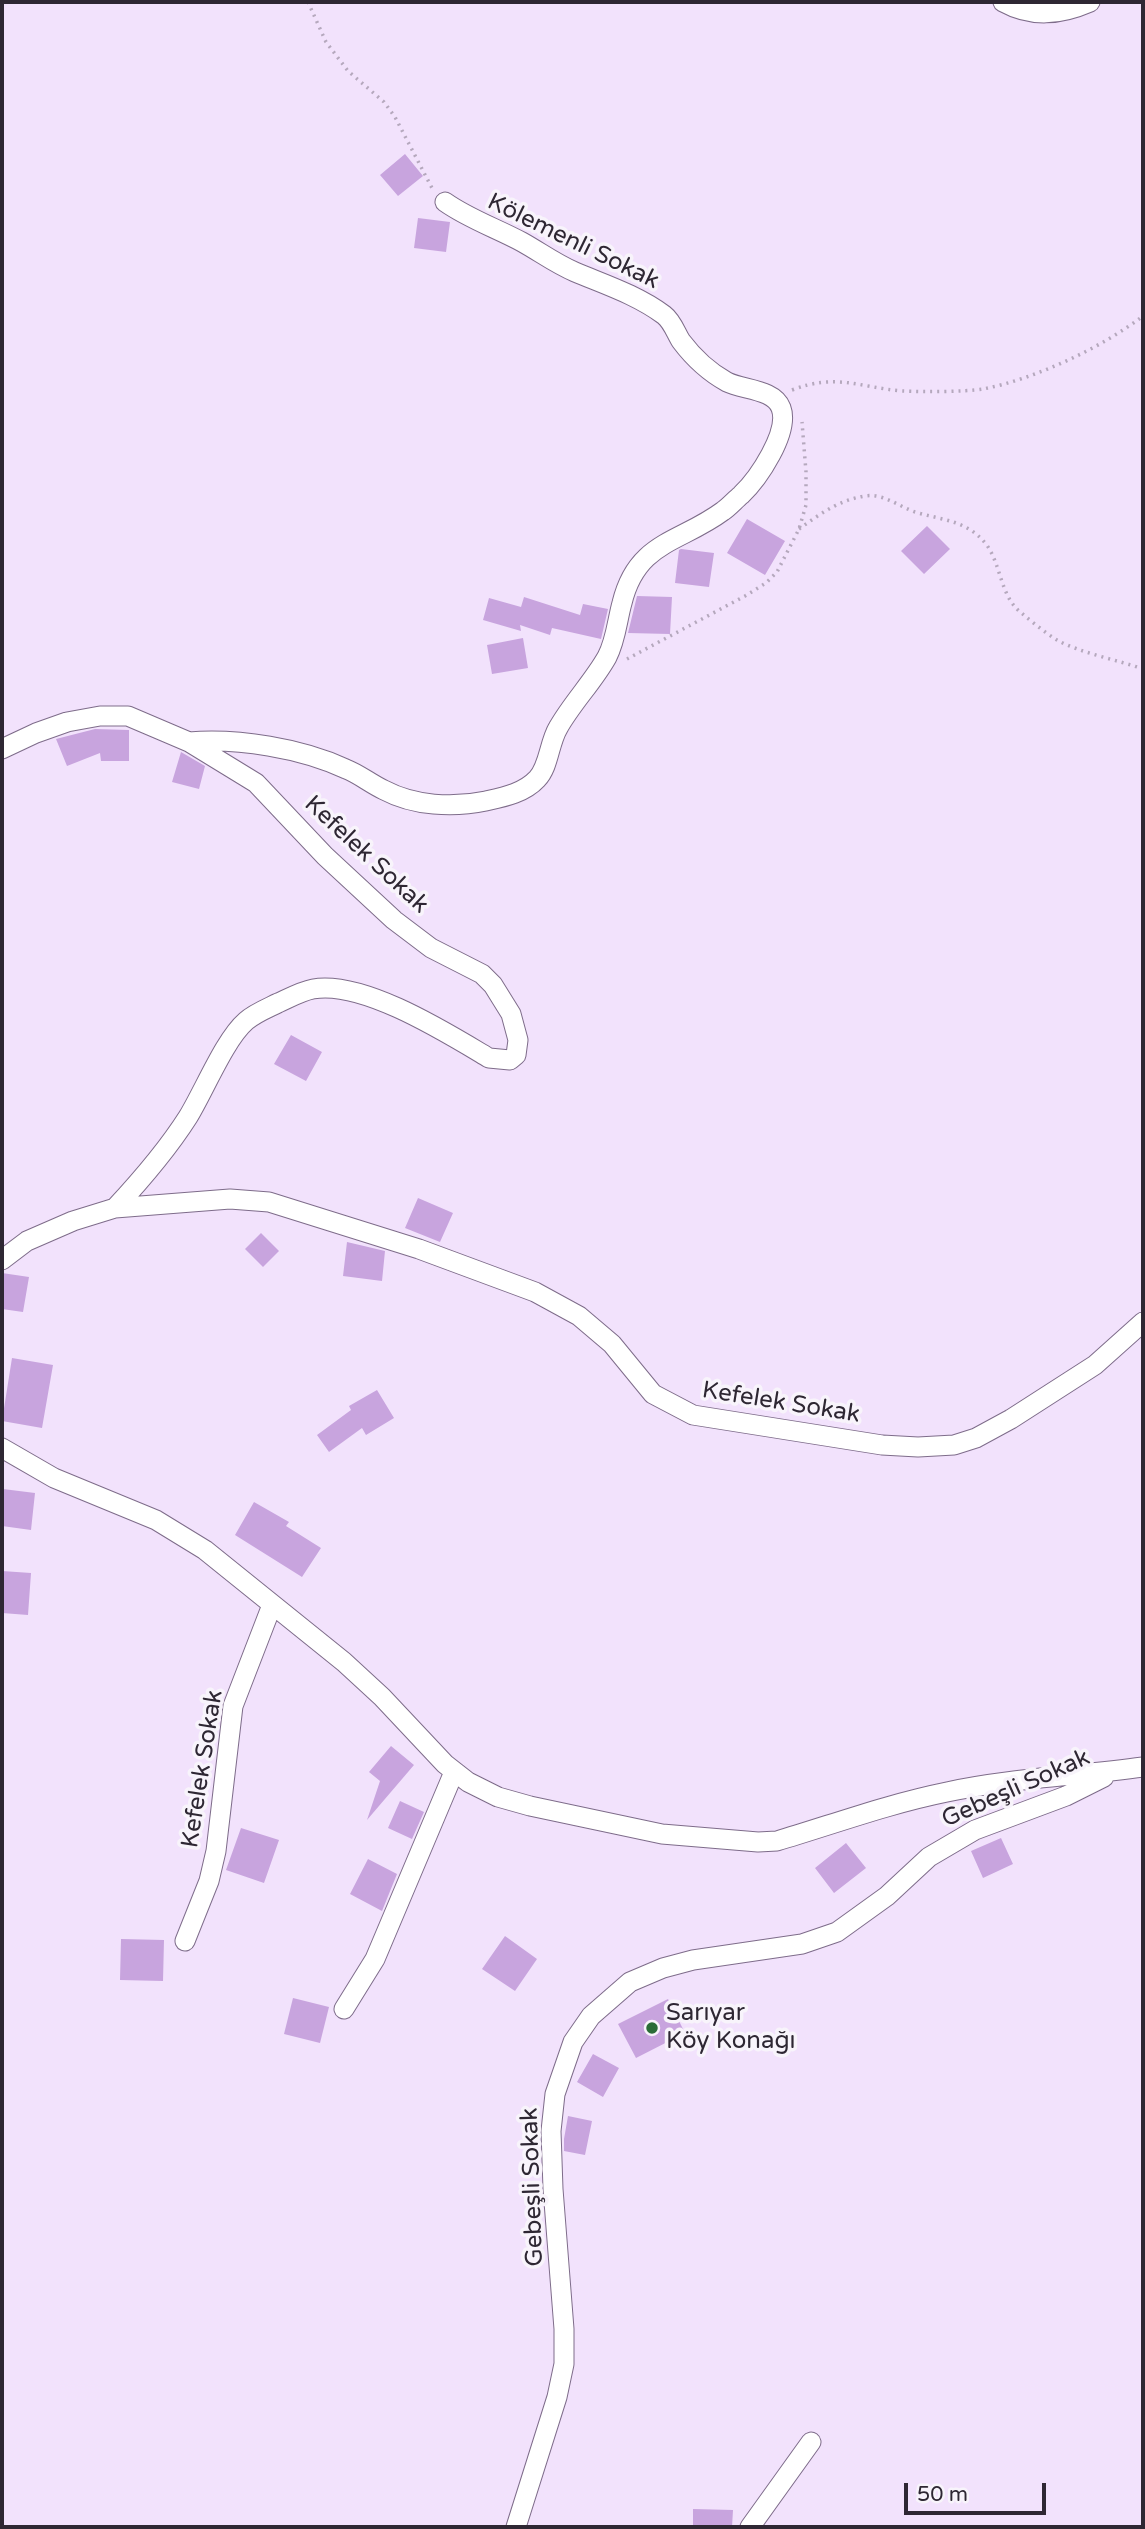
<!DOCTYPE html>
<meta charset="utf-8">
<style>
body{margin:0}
#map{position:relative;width:1145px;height:2529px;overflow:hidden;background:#f2e2fc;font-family:"Varela Round",sans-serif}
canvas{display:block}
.frame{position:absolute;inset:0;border:4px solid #2e2733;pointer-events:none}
.scale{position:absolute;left:904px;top:2483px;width:142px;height:32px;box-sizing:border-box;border:4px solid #2e2733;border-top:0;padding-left:9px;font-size:21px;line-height:24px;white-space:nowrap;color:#2e2733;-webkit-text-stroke:5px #f8f4fb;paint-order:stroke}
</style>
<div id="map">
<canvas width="1145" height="2529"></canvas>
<div class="frame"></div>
<div class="scale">50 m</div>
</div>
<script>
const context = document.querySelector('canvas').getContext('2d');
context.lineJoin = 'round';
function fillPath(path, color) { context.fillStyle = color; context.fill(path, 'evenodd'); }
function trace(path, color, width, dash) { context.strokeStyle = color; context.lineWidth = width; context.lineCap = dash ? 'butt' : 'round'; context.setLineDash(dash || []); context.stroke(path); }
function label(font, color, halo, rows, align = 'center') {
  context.font = font + ' "Varela Round",sans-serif'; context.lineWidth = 7; context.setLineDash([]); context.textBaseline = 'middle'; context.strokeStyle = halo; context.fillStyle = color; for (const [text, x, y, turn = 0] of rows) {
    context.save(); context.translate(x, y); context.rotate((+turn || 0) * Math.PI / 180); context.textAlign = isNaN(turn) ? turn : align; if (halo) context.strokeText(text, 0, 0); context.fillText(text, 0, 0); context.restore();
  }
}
fillPath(new Path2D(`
 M 405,154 L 423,176 L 398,196 L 380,175 Z
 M 418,218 L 450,222 L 446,252 L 414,248 Z
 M 747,519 L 785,541 L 765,575 L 727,553 Z
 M 927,526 L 950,549 L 924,574 L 901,551 Z
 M 681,549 L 714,553 L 709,587 L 675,583 L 679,550 Z
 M 637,596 L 672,597 L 670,634 L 628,633 Z
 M 524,597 L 580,615 L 583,604 L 608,609 L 601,639 L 552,628 L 550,635 L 520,625 L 521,631 L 483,620 L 489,598 L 521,607 Z
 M 523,638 L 528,668 L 492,674 L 487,645 Z
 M 95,729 L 129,730 L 129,761 L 101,761 L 100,753 L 67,766 L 56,739 Z
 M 181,752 L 205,766 L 199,789 L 172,782 Z
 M 291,1035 L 322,1052 L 306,1081 L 274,1064 Z
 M 418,1198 L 453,1213 L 440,1242 L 405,1228 Z
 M 261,1233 L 279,1251 L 263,1267 L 245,1249 Z
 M 347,1242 L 385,1251 L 382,1281 L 343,1276 Z
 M 2,1273 L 29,1277 L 23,1312 L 2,1309 Z
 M 12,1358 L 53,1365 L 42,1428 L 2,1421 Z
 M 377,1390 L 394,1418 L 366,1435 L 362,1428 L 329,1452 L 317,1435 L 351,1410 L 349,1406 Z
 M 3,1489 L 35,1493 L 31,1530 L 2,1526 Z
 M 254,1502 L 289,1522 L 286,1526 L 321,1548 L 302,1577 L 235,1535 Z
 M 2,1571 L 31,1573 L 28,1615 L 2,1613 Z
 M 391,1746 L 414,1765 L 367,1820 L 380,1781 L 369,1772 Z
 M 400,1801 L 424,1812 L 412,1839 L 388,1828 Z
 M 241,1828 L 279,1840 L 264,1883 L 226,1870 Z
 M 1001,1838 L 1013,1864 L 983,1878 L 971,1851 Z
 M 846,1843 L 866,1868 L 834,1893 L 815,1868 Z
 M 368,1859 L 397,1874 L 382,1911 L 350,1894 Z
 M 505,1936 L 537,1959 L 515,1991 L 482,1969 Z
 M 121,1939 L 164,1940 L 163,1981 L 120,1980 Z
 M 293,1998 L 329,2007 L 320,2043 L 284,2034 Z
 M 668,1999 L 685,2033 L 636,2058 L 618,2024 Z
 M 593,2054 L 619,2068 L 603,2097 L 577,2082 Z
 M 568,2116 L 592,2121 L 585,2155 L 564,2151 L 564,2139 Z
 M 693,2509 L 733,2510 L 732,2527 L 693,2527 Z`), '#c8a4de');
const minor = new Path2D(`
 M 1003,2 C 1032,18 1060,15 1090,2
 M 189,742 C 238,738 301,748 346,769 C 359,774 371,784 384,790 C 414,806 453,808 486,801 C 504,797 524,793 537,779 C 549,767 549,743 558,728 C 572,703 593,682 607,657 C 616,640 617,621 622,603 C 637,541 680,543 723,511 C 729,507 735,500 741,495 C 758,479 790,432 781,408 C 774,389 743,390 727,382 C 709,372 693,357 681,341 C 676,333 672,321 664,315 C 637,295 606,285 575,272 C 556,264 540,252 522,242 C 496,228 469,219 445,202
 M 2,749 L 36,733 L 67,722 L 100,716 L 128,716 L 189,742 L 256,783 L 325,856 L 394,920 L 431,948 L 482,974 L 493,985 L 511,1014 L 518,1040 L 516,1055 L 510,1060 L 489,1058 C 447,1033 363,980 313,989 C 302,991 289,998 278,1003 C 268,1008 255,1013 246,1021 C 225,1039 204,1091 188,1117 C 167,1150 142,1179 115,1208
 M 2,1260 L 27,1241 L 73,1221 L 115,1208 L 230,1199 L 269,1202 L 419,1249 L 535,1292 L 579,1316 L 612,1344 L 653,1394 L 693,1415 L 882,1445 L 918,1447 L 954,1445 L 976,1438 L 1011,1419 L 1095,1365 L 1143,1322
 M 2,1448 L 54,1478 L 156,1520 L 205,1550 L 344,1662 L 382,1697 L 445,1764 L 468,1782 L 498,1797 L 530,1806 L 662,1834 L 758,1842 L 777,1841 C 834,1824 888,1804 947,1792 C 1012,1778 1078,1776 1143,1767
 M 185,1941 L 209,1881 L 216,1851 L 233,1706 L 272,1605
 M 344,2009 L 375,1959 L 454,1772
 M 516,2527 L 557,2397 L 564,2364 L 564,2329 L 553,2189 L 551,2131 L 555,2094 L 573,2042 L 591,2016 L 630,1982 L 663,1968 L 693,1960 L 802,1944 L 837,1932 L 887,1896 L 929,1857 L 975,1830 L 1066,1796 L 1104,1777
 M 750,2527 L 811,2442`);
trace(minor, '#7e6c8a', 21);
trace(new Path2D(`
 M 308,2 L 326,42 L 348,71 L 384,102 L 395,117 L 433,190
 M 792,390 C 836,373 858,387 902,391 C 924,392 963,392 983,389 C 1035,379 1101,348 1143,316
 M 799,529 C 820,514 839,500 865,496 C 883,493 898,506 915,512 C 941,520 967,520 986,544 C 1001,564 1000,594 1019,611 C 1031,621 1044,632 1057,640 C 1080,653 1118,660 1143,669
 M 627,659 L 745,596 L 766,583 L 777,572 L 799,529 L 806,505 L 806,472 L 802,422`), '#b5a8bd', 3.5, [2, 5]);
trace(minor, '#fff', 19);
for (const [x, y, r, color] of [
 [652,2028,7,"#2a6c37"]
]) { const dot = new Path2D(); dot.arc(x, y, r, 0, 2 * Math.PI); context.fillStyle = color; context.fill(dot); trace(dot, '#f8f4fb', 2.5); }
label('24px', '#2e2733', '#f8f4fb', [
 ["Kölemenli Sokak",573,242,26],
 ["Kefelek Sokak",366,855,43],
 ["Kefelek Sokak",781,1403,9],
 ["Kefelek Sokak",203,1769,-81],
 ["Gebeşli Sokak",1016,1789,-24],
 ["Gebeşli Sokak",533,2187,-92]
]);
label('24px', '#2e2733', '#f8f4fb', [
 ["Sarıyar",666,2014],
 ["Köy Konağı",666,2042]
], 'left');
</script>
